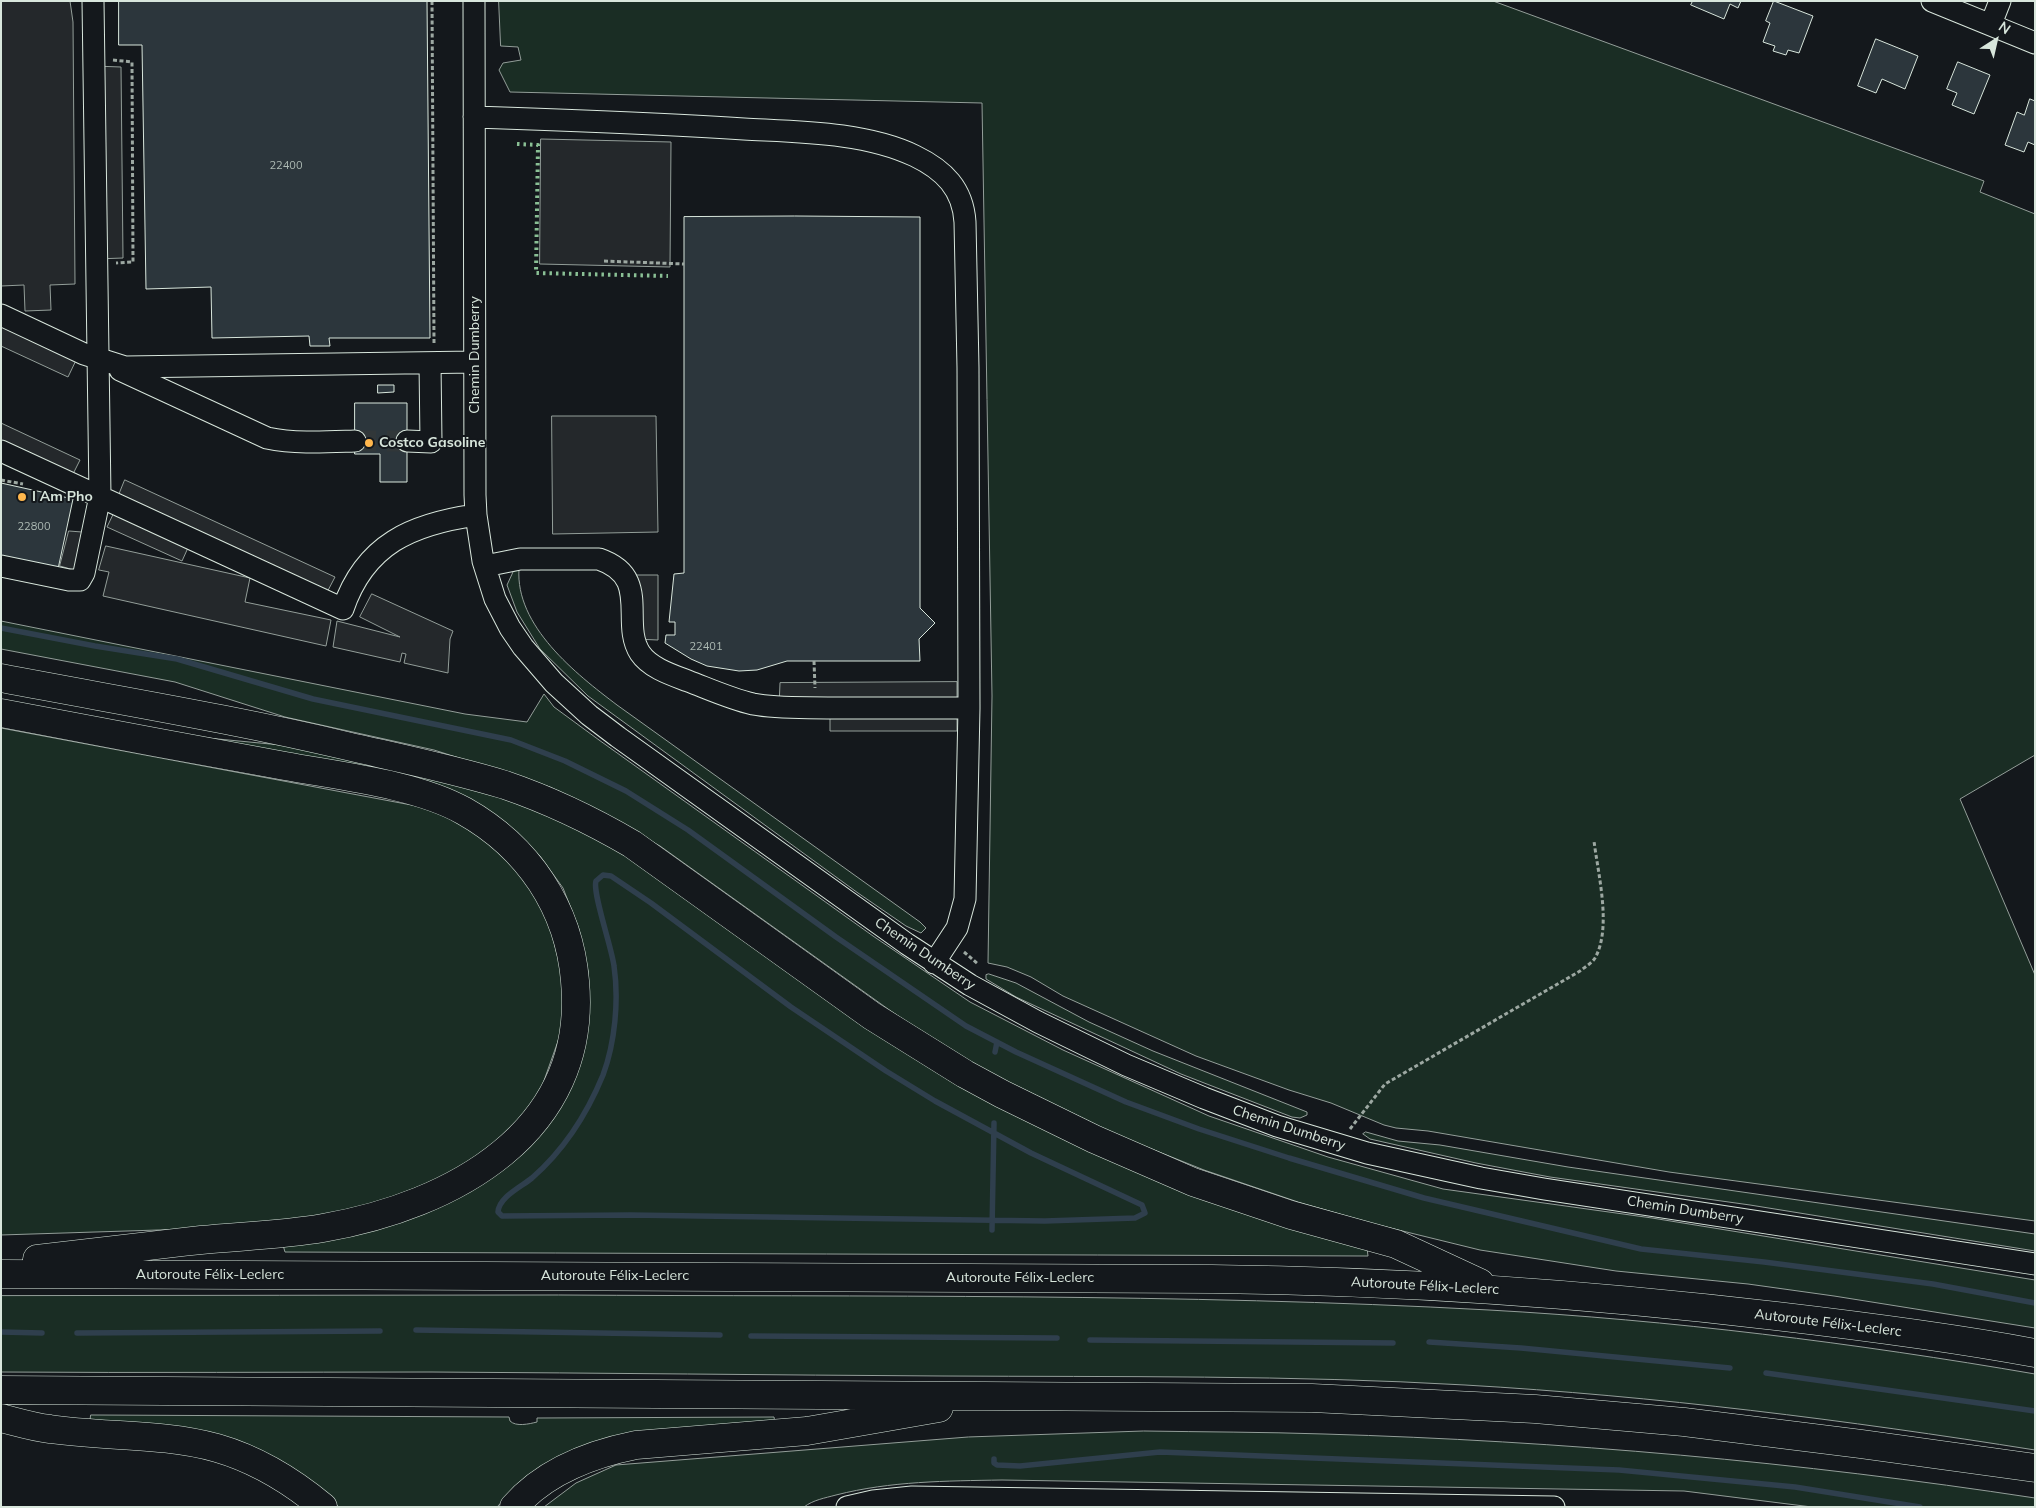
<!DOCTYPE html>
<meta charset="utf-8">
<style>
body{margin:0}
#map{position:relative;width:2036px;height:1508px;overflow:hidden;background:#14181c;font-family:Mulish,sans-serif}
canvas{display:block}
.frame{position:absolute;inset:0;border:2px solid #d8e6dc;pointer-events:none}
.north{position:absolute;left:1971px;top:15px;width:50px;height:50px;-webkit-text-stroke:4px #14181c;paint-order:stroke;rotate:35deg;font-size:14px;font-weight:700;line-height:20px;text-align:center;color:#d8e6dc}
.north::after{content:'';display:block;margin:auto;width:18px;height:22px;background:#d8e6dc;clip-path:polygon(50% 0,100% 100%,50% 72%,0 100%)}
</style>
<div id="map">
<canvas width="2036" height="1508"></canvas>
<div class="frame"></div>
<div class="north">N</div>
</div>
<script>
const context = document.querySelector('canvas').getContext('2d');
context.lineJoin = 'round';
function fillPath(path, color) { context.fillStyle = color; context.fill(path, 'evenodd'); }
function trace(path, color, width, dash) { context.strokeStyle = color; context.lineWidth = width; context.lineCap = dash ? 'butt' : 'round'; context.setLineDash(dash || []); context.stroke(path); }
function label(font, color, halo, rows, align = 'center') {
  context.font = font + ' Mulish,sans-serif'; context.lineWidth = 4; context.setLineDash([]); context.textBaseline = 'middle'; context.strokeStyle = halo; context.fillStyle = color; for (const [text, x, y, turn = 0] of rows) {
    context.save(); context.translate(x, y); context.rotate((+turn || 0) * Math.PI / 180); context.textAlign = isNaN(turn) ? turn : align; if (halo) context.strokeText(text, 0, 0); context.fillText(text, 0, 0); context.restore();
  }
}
const green = new Path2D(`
 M 499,1 L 1493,1 L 1984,181 L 1980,192 L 2035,214 L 2035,755 L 1960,799 L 2035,975 L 2035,1221 L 1669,1172 L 1428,1131 L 1396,1128 L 1384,1125 L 1331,1103 L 1289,1090 L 1196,1056 L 1063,996 L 1031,977 L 1007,967 L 988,963 L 992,696 L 982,103 L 510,92 L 499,70 L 503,63 L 521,60 L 518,47 L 501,46 Z
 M 519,569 C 515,626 576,674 617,705 L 920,922 L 926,928 L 921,933 L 906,926 L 858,893 L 588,696 L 540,649 L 517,612 L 507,585 L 513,572 Z
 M 1,621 L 465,714 L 527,722 L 544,694 L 554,707 L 599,740 L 873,936 L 970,1002 L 1063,1050 L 1209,1116 L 1328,1157 L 1443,1189 L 1652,1218 L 2035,1280 L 2035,1328 L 1834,1296 L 1748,1284 L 1616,1271 L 1480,1250 L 1374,1224 L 1298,1202 L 1204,1170 L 1119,1136 L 988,1072 L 936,1042 L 888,1009 L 660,846 L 592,808 L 550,787 L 434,750 L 285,717 L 175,682 L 1,649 Z
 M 1,728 L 422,807 L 454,817 L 505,853 L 547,914 L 565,986 L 563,1027 L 541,1089 L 520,1119 L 490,1149 L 461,1170 L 382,1201 L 324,1215 L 221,1228 L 1,1235 Z
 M 197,737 L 312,748 L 355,756 L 524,804 L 603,841 L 650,872 L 898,1048 L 1367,1248 L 1368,1256 L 285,1252 L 283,1245 L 387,1225 L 565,1097 L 580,1062 L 588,1021 L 588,971 L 579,929 L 563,888 L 540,856 L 508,824 L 476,804 Z
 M 989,974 L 1016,983 L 1089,1022 L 1153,1051 L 1307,1112 L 1307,1115 L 1300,1118 L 1292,1117 L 1181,1074 L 1016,997 L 986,979 L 986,975 Z
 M 1366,1132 L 1398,1141 L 1440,1145 L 1568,1167 L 2035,1234 L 2035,1251 L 1750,1205 L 1550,1177 L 1476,1163 L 1370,1139 L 1363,1134 Z
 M 559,1295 C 869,1297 1179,1293 1489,1310 C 1670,1320 1855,1343 2035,1374 L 2035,1450 C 1846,1420 1656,1396 1465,1385 C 1292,1375 1117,1377 943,1376 C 773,1375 602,1373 431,1372 C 288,1372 145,1373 1,1372 L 1,1296 Z
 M 91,1415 L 509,1417 L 510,1421 C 516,1427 529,1424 537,1422 L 537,1418 L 774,1417 L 775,1423 L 677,1432 L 509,1494 L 497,1507 L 339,1507 L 315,1486 L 90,1424 Z
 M 1144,1431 C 1204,1432 1264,1432 1324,1434 C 1562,1441 1799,1462 2035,1498 L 2035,1507 L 1812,1507 L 1684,1491 L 1002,1480 C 946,1481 891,1481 836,1495 C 825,1498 813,1500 804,1507 L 544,1507 L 576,1483 L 616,1465 L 968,1437 Z`);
fillPath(green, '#1a2d24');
trace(green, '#939e99', 1);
const parking = new Path2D(`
 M 1,1 L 70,1 L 73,22 L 75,284 L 50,285 L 51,310 L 25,311 L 24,285 L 1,286 Z
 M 94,66 L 121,67 L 123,258 L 96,259 Z
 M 541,139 L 671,142 L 670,267 L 540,264 Z
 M 1,315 L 80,352 L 68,377 L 1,346 Z
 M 552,416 L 656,416 L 658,532 L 553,534 Z
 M 1,423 L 80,460 L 69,482 L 1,451 Z
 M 125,480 L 335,577 L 323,600 L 192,539 L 182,561 L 107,527 L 118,504 L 119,494 Z
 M 69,531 L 82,532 L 84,573 L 60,566 Z
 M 106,546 L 250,578 L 245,602 L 331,620 L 326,646 L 103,596 L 109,572 L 99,570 Z
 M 635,575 L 658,575 L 658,640 L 634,639 Z
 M 372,594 L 453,631 L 450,639 L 448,673 L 404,663 L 406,654 L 402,653 L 400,662 L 333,647 L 337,621 L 400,637 L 360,617 Z
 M 957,682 L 957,731 L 830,731 L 830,708 L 779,707 L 780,683 Z`);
fillPath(parking, '#24282b');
trace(parking, '#939e99', 1);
trace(new Path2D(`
 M 1,628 L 95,646 L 177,659 L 313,699 L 511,740 L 565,761 L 626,791 L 688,830 L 836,937 L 966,1026 L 1016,1052 L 1126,1102 L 1199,1129 L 1289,1158 L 1424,1198 L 1641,1249 L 1764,1262 L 1933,1284 L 2035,1303
 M 603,875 L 611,876 L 651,903 L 791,1007 L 886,1071 L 935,1101 L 1031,1153 L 1142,1205 L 1145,1213 L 1135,1218 L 1045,1221 L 630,1215 L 502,1216 L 498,1212 C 499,1197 521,1187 532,1178 C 564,1150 587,1114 603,1075 C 615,1043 619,1000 614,966 C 612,948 592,892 596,881 Z
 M 995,1052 L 997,1042
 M 992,1230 L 994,1123
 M 416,1330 L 720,1335
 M 1,1332 L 42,1333
 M 77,1333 L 380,1331
 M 751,1336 L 1057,1338
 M 1090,1340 L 1393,1343
 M 1429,1342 L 1521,1348 L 1730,1368
 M 1766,1373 L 2035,1411
 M 994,1459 L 994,1463 L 997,1465 L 1020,1466 L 1160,1452 L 1619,1470 L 1795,1487 L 1920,1507`), '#2f3f4d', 5.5);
const building = new Path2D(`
 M 119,1 L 427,1 L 430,338 L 329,338 L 330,346 L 310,346 L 309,336 L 212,338 L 211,287 L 146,289 L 142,45 L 119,45 Z
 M 1693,1 L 1741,1 L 1738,8 L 1730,4 L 1724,19 L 1691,5 Z
 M 1774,1 L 1813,16 L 1799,53 L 1788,50 L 1786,55 L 1773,51 L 1775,46 L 1763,42 L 1770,23 L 1766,21 Z
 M 1876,39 L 1918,56 L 1905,89 L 1882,79 L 1876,93 L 1858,86 Z
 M 1958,62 L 1990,75 L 1974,114 L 1952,105 L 1957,93 L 1947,89 Z
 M 2030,99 L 2035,101 L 2035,145 L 2028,142 L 2024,152 L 2005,145 L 2017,112 L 2024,115 Z
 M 795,216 L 920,217 L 920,608 L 935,623 L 919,639 L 920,661 L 787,661 L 757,670 L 739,671 L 707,666 L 691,659 L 665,643 L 666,635 L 675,635 L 675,622 L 669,622 L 674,574 L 684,573 L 684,217 Z
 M 378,385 L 394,385 L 394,392 L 378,393 Z
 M 355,403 L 407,403 L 407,482 L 380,482 L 380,454 L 355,454 Z
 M 1,483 L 73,499 L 58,569 L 1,556 Z`);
fillPath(building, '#2c363c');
trace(building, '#d8e6dc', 1);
trace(new Path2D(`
 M 355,441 L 407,441`), '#313739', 21, [21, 11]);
const minor = new Path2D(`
 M 474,1 L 475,495 L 476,515 L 483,561 L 495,599 L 510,628 L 523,647 L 554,683 L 589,715 L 618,737 L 907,944 L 970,985 L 1038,1022 L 1126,1065 L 1204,1098 L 1277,1126 L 1367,1153 L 1481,1178 L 1544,1189 L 2035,1264
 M 1932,1 L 2035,43
 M 1991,24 L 2000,1
 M 474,117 C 564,120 654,123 744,129 C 799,132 865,132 915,156 C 944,170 963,189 965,222 L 968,368 L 969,708
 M 1,315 L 84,354 L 125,367 L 474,362
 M 120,370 L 267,438 C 296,444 326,442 355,441
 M 407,441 L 431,442 L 430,363
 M 1,451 L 343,609 C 365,544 412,524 476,515
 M 1,566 L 69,580 L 80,580 L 84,573 L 100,496 L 93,1
 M 485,566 L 520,559 L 599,559 C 652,577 620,622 640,653 C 650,668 672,675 688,681 C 709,689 731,699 753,704 C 779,709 806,707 832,708 C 878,708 924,708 969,708 L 965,899 L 957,928 L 934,963
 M 847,1507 L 873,1501 L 912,1497 L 1554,1507`);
const highway = new Path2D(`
 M 1,678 C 116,700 233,719 347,746 C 399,758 453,769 505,785 C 549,800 591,820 632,844 L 872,1016 L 965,1074 L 1002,1094 L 1094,1139 L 1193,1182 L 1291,1215 L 1396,1244 L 1480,1283
 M 1,713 C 96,731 190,749 285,766 C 339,776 416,784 464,811 C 528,847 569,908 575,981 C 589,1132 452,1206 323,1228 C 283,1235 242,1236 201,1240 C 146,1246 91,1253 37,1259
 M 1,1274 L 1212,1279 C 1400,1281 1588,1294 1776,1316 C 1862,1326 1949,1337 2035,1353
 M 1,1390 L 1312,1398 L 1535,1409 L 1684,1422 L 1861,1444 L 2035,1468
 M 1,1418 C 17,1422 33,1427 50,1429 C 105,1437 163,1433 217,1448 C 255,1459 293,1482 323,1507
 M 514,1507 C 545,1471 591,1454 636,1445 L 807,1431 L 939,1408`);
trace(minor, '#d8e6dc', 23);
trace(highway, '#d8e6dc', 29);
trace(new Path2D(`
 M 432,1 L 434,343
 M 113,60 L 132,62 L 133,262 L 116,263
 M 604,261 L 684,264
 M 1,480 L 23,484
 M 814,661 L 815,688
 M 964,952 L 978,964
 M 1350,1129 L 1385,1084 L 1580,971 C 1585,967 1592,963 1595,958 C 1612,928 1598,874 1594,841`), '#9da8a2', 3, [4, 2.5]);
trace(minor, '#14181c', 21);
trace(highway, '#14181c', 28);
trace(new Path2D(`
 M 517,144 L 538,145 L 536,273 L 668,276`), '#8ac095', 4, [2.5, 4]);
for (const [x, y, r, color] of [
 [369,443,5,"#ffb74d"],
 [22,497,5,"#ffb74d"]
]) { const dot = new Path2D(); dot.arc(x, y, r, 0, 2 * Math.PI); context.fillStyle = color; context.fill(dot); trace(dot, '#14181c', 2); }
label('11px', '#adbab4', null, [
 ["22400",286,166],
 ["22800",34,527],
 ["22401",706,647]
]);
label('14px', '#d8e6dc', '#14181c', [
 ["Chemin Dumberry",475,355,-90],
 ["Chemin Dumberry",925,954,34],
 ["Chemin Dumberry",1289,1128,18],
 ["Chemin Dumberry",1685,1210,9],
 ["Autoroute Félix-Leclerc",210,1275],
 ["Autoroute Félix-Leclerc",615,1276],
 ["Autoroute Félix-Leclerc",1020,1278],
 ["Autoroute Félix-Leclerc",1425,1286,3],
 ["Autoroute Félix-Leclerc",1828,1323,7]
]);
label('bold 14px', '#d8e6dc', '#14181c', [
 ["Costco Gasoline",379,443],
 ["I Am Pho",32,497]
], 'left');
</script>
